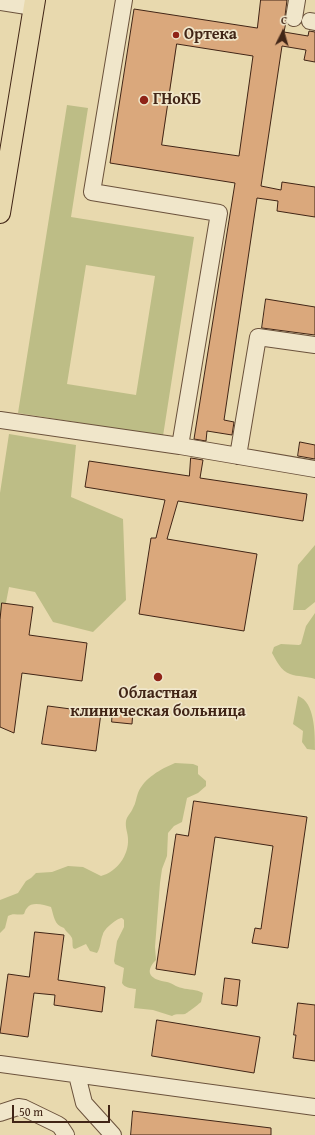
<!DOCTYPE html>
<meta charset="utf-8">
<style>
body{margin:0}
#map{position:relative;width:315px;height:1135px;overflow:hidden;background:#e8d9ae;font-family:"Gentium Book Plus",serif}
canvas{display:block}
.north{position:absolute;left:263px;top:12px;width:40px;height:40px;-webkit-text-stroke:3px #f0e6ca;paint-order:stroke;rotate:5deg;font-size:11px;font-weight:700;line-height:16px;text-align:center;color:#412516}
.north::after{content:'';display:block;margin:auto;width:14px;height:18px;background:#412516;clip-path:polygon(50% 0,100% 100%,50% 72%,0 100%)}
.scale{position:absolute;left:12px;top:1105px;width:98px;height:18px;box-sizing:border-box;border:2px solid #412516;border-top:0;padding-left:5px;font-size:12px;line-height:14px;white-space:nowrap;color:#412516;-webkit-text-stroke:3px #f0e6ca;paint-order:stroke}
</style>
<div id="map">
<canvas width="315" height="1135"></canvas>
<div class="north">С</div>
<div class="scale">50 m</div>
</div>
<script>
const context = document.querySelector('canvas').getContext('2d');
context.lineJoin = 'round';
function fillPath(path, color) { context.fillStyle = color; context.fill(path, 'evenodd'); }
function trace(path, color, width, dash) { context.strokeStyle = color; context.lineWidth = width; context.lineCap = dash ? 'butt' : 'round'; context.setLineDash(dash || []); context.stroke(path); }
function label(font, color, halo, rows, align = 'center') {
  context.font = font + ' "Gentium Book Plus",serif'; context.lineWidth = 3.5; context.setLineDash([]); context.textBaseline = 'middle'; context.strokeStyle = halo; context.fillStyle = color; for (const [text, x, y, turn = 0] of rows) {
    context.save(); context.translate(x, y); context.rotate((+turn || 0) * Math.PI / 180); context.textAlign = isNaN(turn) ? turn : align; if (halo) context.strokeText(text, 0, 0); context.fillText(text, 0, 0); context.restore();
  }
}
fillPath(new Path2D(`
 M 67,105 L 88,108 L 71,217 L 194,237 L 163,436 L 18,413 ZM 86,265 L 155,276 L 136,395 L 67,384 Z
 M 9,434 L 76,445 L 71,497 L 123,519 L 126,600 L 93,632 L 53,622 L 35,592 L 9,587 L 0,634 L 0,493 Z
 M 315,545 L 315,602 L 305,610 L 293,610 L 298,565 Z
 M 315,613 L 315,679 C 307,676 298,677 290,674 C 281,671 276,660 272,653 L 274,647 L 281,644 L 299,645 L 301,644 L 306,626 Z
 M 298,696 C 315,702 315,733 315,750 L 307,749 L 302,742 L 303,731 L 293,724 Z
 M 175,763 L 193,764 L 198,766 L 198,774 L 206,781 L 206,786 L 198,793 L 187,798 L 182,822 L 174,826 L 168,833 L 167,856 L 162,869 L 160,883 L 155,947 L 156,960 C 143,973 152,980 167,982 C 172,983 176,987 182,988 C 189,990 196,989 203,993 L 201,1002 C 199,1004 186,1014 185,1014 C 180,1015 177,1013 172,1016 L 153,1010 L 134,1008 L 136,989 C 130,988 125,988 122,983 L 124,968 L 115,964 L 114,961 L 117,941 L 124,927 L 124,920 L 122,918 C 117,918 104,929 103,934 C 100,941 101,947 97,953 L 90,951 L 86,944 L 75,949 L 73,948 C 72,945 73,941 72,938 C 70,934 66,932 64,928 C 54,925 54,916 51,907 C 44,905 32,901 27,908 C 25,910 25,912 24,914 C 19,916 14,912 8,916 L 5,928 L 0,933 L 0,900 L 18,893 L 26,881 L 31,878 L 36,873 L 52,872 L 68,866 L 83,867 L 101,876 C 117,872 129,855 128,839 C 128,833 125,828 126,821 C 127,816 131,813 133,808 C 136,803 136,798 138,793 C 144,778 161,769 175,763 Z`), '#bdbd86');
const building = new Path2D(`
 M 261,0 L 287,0 L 285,16 L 286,22 L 284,32 L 308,36 L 309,31 L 315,32 L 315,62 L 304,60 L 306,50 L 282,46 L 261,186 L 281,190 L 282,182 L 315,187 L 315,217 L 277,211 L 278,201 L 257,198 L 224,420 L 234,422 L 232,435 L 207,431 L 206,441 L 194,439 L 235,183 L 110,163 L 134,9 L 257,28 ZM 177,44 L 253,56 L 239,156 L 162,145 Z
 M 266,299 L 315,307 L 315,335 L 262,328 Z
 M 300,442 L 315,445 L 315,459 L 298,456 Z
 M 191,458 L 203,460 L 200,478 L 307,494 L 303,521 L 178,501 L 167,539 L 257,554 L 244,631 L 139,614 L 151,538 L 156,538 L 165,500 L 85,487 L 89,461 L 189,476 Z
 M 2,603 L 33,607 L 29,635 L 87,643 L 82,681 L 22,673 L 14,733 L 0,727 L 0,620 Z
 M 48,706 L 101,713 L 96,751 L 42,744 Z
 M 113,708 L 133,710 L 132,724 L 112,722 Z
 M 194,801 L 307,817 L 288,948 L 252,943 L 255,928 L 261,929 L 273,846 L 215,837 L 195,975 L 156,969 L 176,834 L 188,836 Z
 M 35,932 L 64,935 L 58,980 L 105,987 L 102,1012 L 54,1005 L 55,995 L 34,993 L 28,1037 L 0,1033 L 8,974 L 29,977 Z
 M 225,978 L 240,980 L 237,1006 L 222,1004 Z
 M 298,1003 L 315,1005 L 315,1061 L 293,1058 L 296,1035 L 294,1035 Z
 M 157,1020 L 260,1037 L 254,1073 L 152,1056 Z
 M 133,1111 L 271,1128 L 271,1135 L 131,1135 Z`);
fillPath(building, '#daa87c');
trace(building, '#412516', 1);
const minor = new Path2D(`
 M 0,2 L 33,7
 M 294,18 L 297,0
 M 310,21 L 315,22
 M 0,420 L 180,446 L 219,213 L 92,192 L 124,0
 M 180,446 L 315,469
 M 238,456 L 258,337 L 315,345
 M 0,1064 L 315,1107
 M 77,1075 L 84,1103 L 113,1135
 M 0,1113 L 18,1107 L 24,1108 L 57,1124 L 60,1126 L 66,1135`);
const major = new Path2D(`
 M 0,213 L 35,0`);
trace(minor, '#6b523c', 18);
trace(major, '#412516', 22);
trace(minor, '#f0e6ca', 16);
trace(major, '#e8d9ae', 20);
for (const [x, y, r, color] of [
 [176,35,4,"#8f2418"],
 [144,100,5,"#8f2418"],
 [158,677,5,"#8f2418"]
]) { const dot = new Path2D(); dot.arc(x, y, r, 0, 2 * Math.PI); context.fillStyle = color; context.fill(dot); trace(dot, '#f0e6ca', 1.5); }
label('bold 16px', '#412516', '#f0e6ca', [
 ["Ортека",184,35],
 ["ГНоКБ",153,100],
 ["Областная",158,694,"center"],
 ["клиническая больница",158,712,"center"]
], 'left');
</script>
